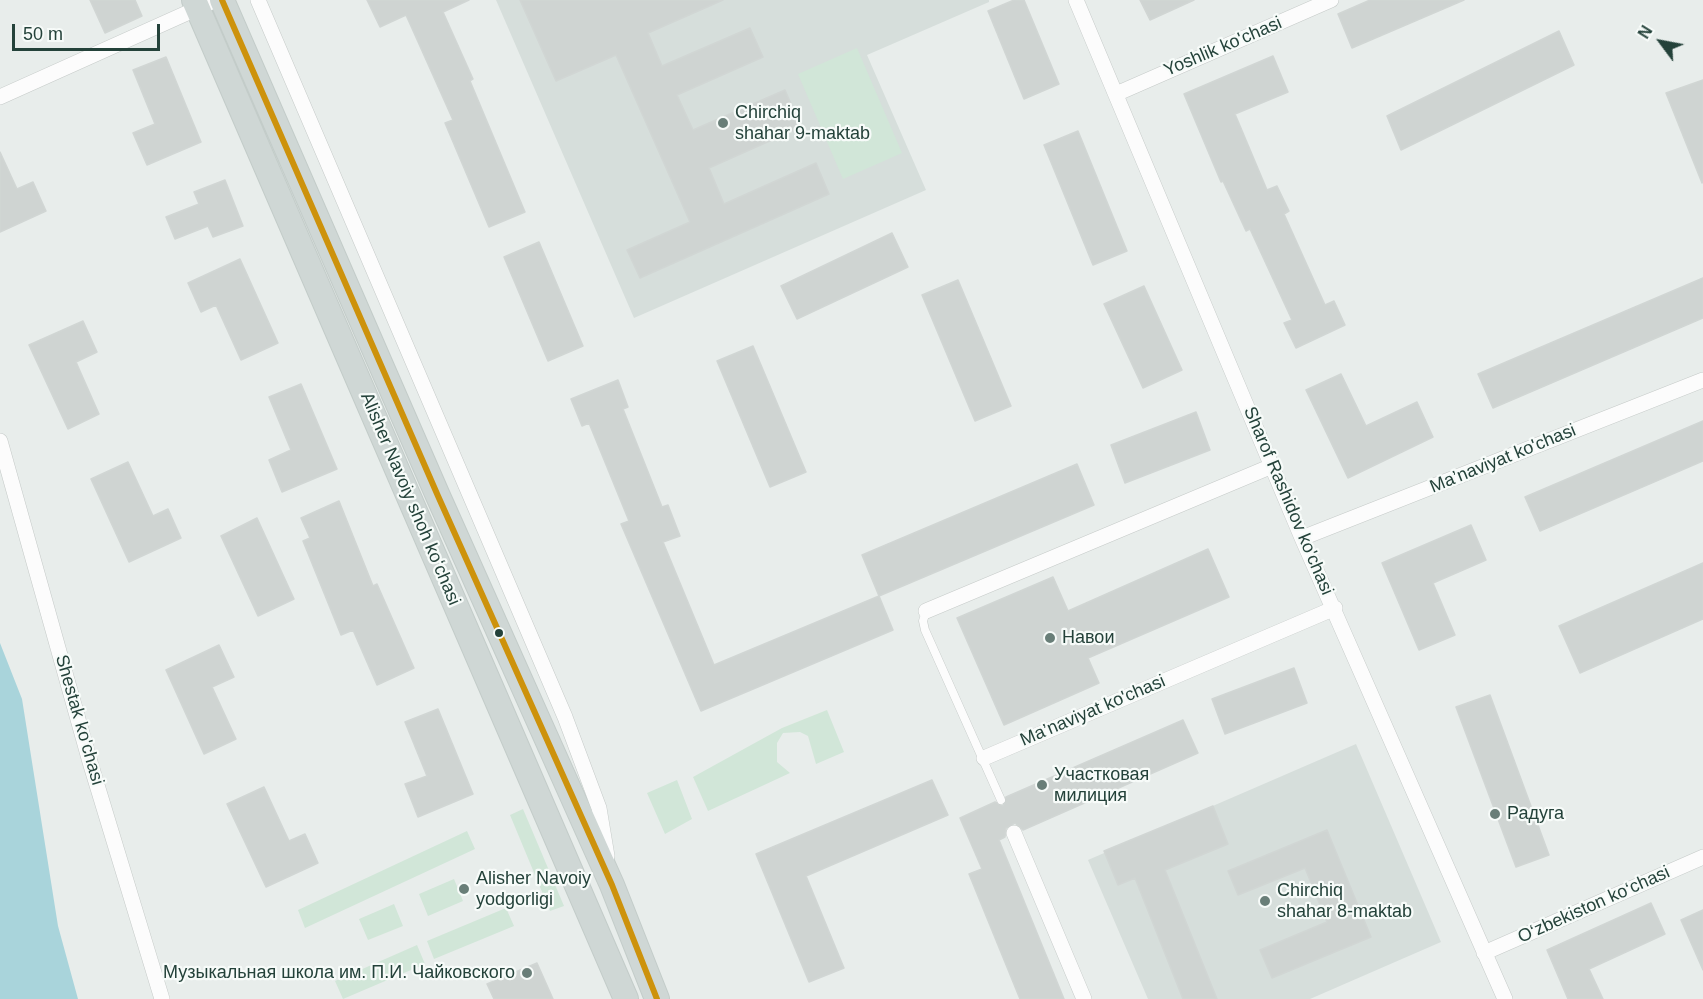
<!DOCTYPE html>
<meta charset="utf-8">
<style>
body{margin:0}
#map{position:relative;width:1703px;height:999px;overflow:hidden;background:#e8edeb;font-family:Helvetica,sans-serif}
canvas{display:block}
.north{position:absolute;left:1631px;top:12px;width:60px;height:60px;-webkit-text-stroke:4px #f7fbf9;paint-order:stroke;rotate:302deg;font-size:16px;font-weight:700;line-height:24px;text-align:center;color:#24423a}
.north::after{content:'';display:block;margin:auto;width:21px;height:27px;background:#24423a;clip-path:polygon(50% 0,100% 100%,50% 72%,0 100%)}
.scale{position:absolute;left:12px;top:24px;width:148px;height:27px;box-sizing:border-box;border:3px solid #24423a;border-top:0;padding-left:8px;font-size:18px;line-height:21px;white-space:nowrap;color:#24423a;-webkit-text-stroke:4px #f7fbf9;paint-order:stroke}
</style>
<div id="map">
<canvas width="1703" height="999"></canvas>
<div class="north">N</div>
<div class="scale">50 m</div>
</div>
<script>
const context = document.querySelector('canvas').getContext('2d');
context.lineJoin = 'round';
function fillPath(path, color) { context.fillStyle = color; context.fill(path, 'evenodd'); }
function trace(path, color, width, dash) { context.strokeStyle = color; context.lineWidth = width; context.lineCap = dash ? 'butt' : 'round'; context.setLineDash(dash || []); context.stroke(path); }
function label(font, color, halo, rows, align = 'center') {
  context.font = font + ' Helvetica,sans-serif'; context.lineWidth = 4.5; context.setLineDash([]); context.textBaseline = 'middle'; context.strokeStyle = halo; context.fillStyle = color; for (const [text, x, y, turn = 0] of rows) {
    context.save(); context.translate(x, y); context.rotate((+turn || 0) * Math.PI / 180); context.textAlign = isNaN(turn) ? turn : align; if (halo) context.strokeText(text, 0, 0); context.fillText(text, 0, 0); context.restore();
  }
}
fillPath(new Path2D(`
 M 496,0 L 989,0 L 989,2 L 867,55 L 926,190 L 634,318 Z
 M 1356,744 L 1441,942 L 1310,999 L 1148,999 L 1088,860 Z`), '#d6dedb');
fillPath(new Path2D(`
 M 857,48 L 902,153 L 843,179 L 798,74 Z
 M 827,710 L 844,752 L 816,764 L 808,736 L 800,732 L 783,733 L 777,743 L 777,762 L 790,773 L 708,811 L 693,777 L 782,728 Z
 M 677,780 L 692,819 L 665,834 L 647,793 Z
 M 523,809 L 564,906 L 550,911 L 510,815 Z
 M 467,831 L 475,849 L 305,928 L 298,910 Z
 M 454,879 L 463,901 L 428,916 L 419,894 Z
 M 394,904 L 403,926 L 368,940 L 359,919 Z
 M 506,908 L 514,926 L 434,959 L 427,941 Z
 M 417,945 L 425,964 L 343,999 L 335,981 Z`), '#d1e6d8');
fillPath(new Path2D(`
 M 0,643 L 22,699 L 58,926 L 78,999 L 0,999 Z`), '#a9d4db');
const building = new Path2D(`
 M 90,0 L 135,0 L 142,16 L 105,33 Z
 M 367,0 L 469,0 L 443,12 L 473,79 L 470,81 L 525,212 L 489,227 L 445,123 L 453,120 L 406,15 L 380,27 Z
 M 520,0 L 723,0 L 648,33 L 662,66 L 750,28 L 763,57 L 677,95 L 693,130 L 785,90 L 801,127 L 709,168 L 724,204 L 816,163 L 829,194 L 640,278 L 627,250 L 690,222 L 616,55 L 556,81 Z
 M 1014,0 L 1024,0 L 1059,84 L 1024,99 L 988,11 Z
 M 1140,0 L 1194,0 L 1150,20 Z
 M 1370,0 L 1464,0 L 1352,48 L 1338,14 Z
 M 1559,31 L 1574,65 L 1401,150 L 1387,116 Z
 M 1273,56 L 1288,92 L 1235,114 L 1267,190 L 1277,186 L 1289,211 L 1284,214 L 1325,305 L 1334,301 L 1345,325 L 1296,348 L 1284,323 L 1292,320 L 1250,229 L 1246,231 L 1223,181 L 1221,182 L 1184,94 Z
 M 166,57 L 201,142 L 147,165 L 133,133 L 155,124 L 133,70 Z
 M 1703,80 L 1703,182 L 1702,183 L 1666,93 Z
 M 1078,131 L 1127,251 L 1093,265 L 1044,145 Z
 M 0,152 L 17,189 L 33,182 L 46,211 L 0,232 Z
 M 225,180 L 243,226 L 213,237 L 208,226 L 175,239 L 166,217 L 199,204 L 194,192 Z
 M 892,233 L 908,267 L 797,319 L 781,286 Z
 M 539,242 L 583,346 L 548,361 L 504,257 Z
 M 240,259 L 278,343 L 241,360 L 216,305 L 201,312 L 188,283 Z
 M 1703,278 L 1703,318 L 1493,408 L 1478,374 Z
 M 958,280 L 1011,406 L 975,421 L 922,295 Z
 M 1144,286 L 1182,370 L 1143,388 L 1104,304 Z
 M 83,321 L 97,352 L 76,362 L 99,414 L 68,429 L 29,345 Z
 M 753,346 L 806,472 L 770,487 L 717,361 Z
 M 1341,374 L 1366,426 L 1417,402 L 1433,437 L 1348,478 L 1306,390 Z
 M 618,380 L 628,407 L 623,409 L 662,507 L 668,505 L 680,536 L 663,542 L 714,665 L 879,596 L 893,630 L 701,711 L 621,524 L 629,521 L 589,423 L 582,426 L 571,399 Z
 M 301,384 L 337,469 L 282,492 L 269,460 L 291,450 L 269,397 Z
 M 1196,412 L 1210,450 L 1125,483 L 1111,445 Z
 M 1703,421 L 1703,461 L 1540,531 L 1525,497 Z
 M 128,462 L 153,516 L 168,509 L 181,538 L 129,562 L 91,479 Z
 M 1077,464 L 1094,505 L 879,596 L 862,555 Z
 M 339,501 L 373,586 L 377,584 L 414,668 L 377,685 L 353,630 L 341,635 L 303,541 L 310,538 L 301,518 Z
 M 257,518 L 294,599 L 258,616 L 221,536 Z
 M 1471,525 L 1486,560 L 1433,583 L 1455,635 L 1419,650 L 1382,563 Z
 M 1208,549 L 1229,597 L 1088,658 L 1099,683 L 1004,725 L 957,618 L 1053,577 L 1068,611 Z
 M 1703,563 L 1703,619 L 1580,673 L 1559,626 Z
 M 219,645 L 234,677 L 212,687 L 236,739 L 204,754 L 166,670 Z
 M 1294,668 L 1307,703 L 1225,734 L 1212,699 Z
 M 1490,695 L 1549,855 L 1516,867 L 1456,707 Z
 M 438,709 L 473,794 L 418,817 L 405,784 L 427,776 L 405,722 Z
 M 1183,720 L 1198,753 L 1023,830 L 1015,823 L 1006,828 L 1005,837 L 999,840 L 1064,999 L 1020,999 L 969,874 L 982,869 L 960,818 L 995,802 L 1003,806 L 1006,797 Z
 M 932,780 L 948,815 L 806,876 L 844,968 L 809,982 L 756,854 Z
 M 264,787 L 289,841 L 305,834 L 318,863 L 266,887 L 227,804 Z
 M 1213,806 L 1228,844 L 1165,870 L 1217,999 L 1183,999 L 1135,878 L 1118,885 L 1104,851 Z
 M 1327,830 L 1371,937 L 1272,978 L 1260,950 L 1327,922 L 1305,868 L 1238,895 L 1228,871 Z
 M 1651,903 L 1665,934 L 1589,969 L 1603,999 L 1568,999 L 1547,950 Z
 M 1703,910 L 1703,970 L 1681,920 Z
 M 537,963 L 553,999 L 494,999 L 487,984 Z`);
fillPath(building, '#cfd4d2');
trace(building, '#d1d6d4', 1.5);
const service = new Path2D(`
 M 926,611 L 923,621 L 925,630 L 1001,800`);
const minor = new Path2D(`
 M 258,0 L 565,717 L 599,808 L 607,856
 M 1076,0 L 1302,538 L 1505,999
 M 1116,94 L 1331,0
 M 0,97 L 216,0
 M 0,441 L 90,762 L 162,999
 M 1302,538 L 1703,380
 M 926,611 L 1272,466
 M 984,758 L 1335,608
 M 1014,833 L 1084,999
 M 1484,953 L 1703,857`);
const primary = new Path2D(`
 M 194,0 L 626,999
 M 222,0 L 438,496 L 612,885 L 657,999`);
trace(service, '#c5cac8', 9);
trace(minor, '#c5cac8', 16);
trace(primary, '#c3ccc9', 26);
trace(service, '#fcfcfc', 8);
trace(minor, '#fcfcfc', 15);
trace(primary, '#cfd7d5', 24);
trace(new Path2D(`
 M 222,0 L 438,496 L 612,885 L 657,999`), '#cd920c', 6);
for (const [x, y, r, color] of [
 [723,123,6,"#697e78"],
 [499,633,5,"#24423a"],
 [1050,638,6,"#697e78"],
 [1042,785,6,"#697e78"],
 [1495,814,6,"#697e78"],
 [464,889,6,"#697e78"],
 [1265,901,6,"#697e78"],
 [527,973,6,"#697e78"]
]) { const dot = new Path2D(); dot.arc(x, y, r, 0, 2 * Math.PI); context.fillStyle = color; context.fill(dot); trace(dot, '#f7fbf9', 2); }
label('18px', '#24423a', '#f7fbf9', [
 ["Yoshlik ko'chasi",1223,47,-23],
 ["Ma’naviyat ko'chasi",1503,459,-22],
 ["Alisher Navoiy shoh koʻchasi",410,499,67],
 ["Sharof Rashidov ko'chasi",1288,501,67],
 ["Ma’naviyat ko'chasi",1093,711,-23],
 ["Shestak ko'chasi",79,720,74],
 ["O‘zbekiston ko‘chasi",1594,905,-24]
]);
label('18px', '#24423a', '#f7fbf9', [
 ["Chirchiq",735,113],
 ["shahar 9-maktab",735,134],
 ["Навои",1062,638],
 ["Участковая",1054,775],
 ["милиция",1054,796],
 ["Радуга",1507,814],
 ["Alisher Navoiy",476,879],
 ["yodgorligi",476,900],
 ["Chirchiq",1277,891],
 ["shahar 8-maktab",1277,912],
 ["Музыкальная школа им. П.И. Чайковского",515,973,"right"]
], 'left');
</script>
